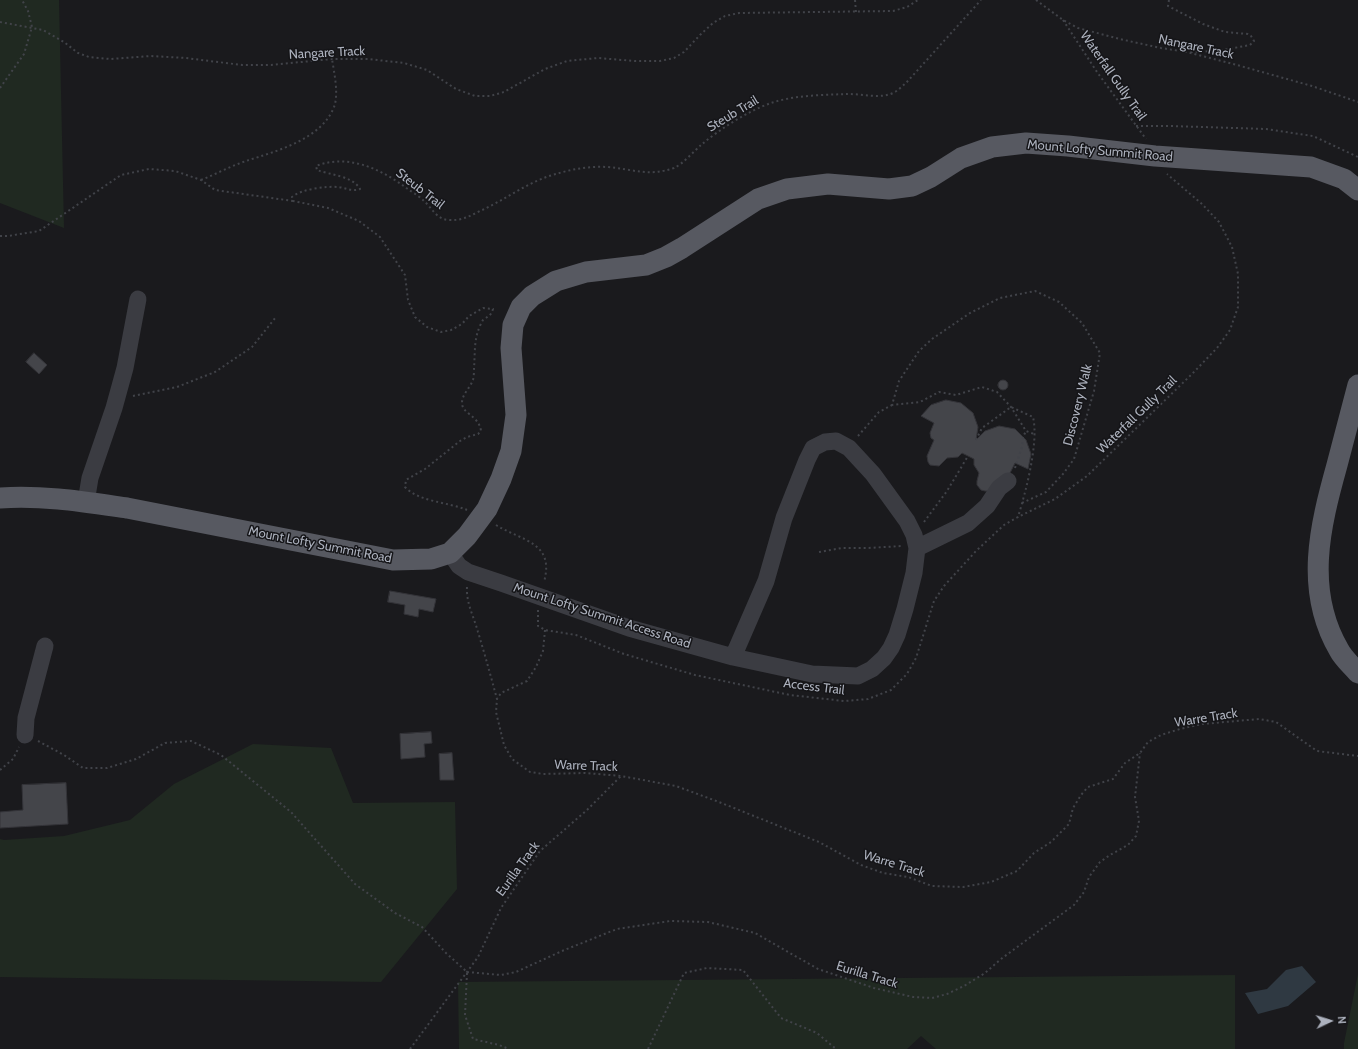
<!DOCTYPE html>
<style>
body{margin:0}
#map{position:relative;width:1358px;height:1049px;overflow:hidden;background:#1a1a1d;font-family:Cabin,sans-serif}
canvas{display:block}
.north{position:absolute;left:1310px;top:1001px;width:40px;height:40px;-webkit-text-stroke:3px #151518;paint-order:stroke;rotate:86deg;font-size:11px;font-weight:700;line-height:16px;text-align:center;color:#acb1bd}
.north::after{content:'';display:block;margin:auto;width:14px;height:18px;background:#acb1bd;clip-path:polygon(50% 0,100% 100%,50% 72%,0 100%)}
</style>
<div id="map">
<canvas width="1358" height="1049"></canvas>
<div class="north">N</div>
</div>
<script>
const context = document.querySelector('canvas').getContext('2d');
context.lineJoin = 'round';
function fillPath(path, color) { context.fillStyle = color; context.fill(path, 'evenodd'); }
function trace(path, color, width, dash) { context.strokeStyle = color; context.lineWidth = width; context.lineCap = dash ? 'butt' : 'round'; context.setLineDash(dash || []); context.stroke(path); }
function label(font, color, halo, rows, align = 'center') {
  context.font = font + ' Cabin,sans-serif'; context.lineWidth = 3; context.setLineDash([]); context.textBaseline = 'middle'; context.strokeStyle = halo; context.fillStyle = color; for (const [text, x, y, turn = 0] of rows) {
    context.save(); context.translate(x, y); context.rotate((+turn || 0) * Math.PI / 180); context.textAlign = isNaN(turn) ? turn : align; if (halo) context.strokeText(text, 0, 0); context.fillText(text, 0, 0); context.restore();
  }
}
fillPath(new Path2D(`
 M 0,0 L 59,0 L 64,228 L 0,203 Z
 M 253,744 L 331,748 L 353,803 L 455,802 L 457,889 L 381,982 L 0,977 L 0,839 L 4,840 L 64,836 L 130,820 L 174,784 Z
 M 1358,974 L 1358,1049 L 1344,1049 L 1344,1043 Z
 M 1235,975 L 1235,1049 L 936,1049 L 921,1036 L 907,1049 L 459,1049 L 458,982 Z`), '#202921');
fillPath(new Path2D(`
 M 1302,966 L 1316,982 L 1288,1006 L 1258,1014 L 1245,993 L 1267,989 L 1286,970 Z`), '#2f3942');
const building = new Path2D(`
 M 34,353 L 47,365 L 39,374 L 26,362 Z
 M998 385a5 5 0 1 1 10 0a5 5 0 1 1-10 0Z
 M 946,400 L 961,403 L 973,413 L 978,427 L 976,440 L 985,431 L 999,426 L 1015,429 L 1026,440 L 1031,454 L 1028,469 L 1015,463 L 1008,477 L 989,491 L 985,491 L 981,490 L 977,485 L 977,481 L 979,473 L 974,465 L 974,459 L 962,453 L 958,457 L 947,458 L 939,466 L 930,465 L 928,462 L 927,456 L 934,440 L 931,438 L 930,433 L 934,423 L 921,416 L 931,405 Z
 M 390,591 L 436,599 L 433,612 L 419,609 L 418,617 L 404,614 L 405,605 L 388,602 Z
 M 431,732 L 432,743 L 424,744 L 425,757 L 401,759 L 400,734 Z
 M 452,753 L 454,780 L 440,780 L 439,754 Z
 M 66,783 L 68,824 L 0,828 L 0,812 L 23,810 L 22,785 Z`);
fillPath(building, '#44454a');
trace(building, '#343439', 1);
trace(new Path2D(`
 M 855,0 L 856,12
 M 1036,0 L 1063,20 L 1078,28 L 1124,40 L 1161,48 L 1187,52 L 1237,65 L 1312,86 L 1358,102
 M 1169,0 L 1168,6 L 1203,24 L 1225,32 L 1248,34 L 1251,36 L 1254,41 L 1250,45 L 1218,51 L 1190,52
 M 1063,20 L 1097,72 L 1146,139
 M 0,22 L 43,30 L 64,42 L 78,53 L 89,57 L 110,59 L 151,56 L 186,58 L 242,65 L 271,65 L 332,59 L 368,59 L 404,63 L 427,70 L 456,89 L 475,96 L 490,96 L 504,92 L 545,69 L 567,61 L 598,58 L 635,61 L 660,61 L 674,58 L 684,52 L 700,35 L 713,23 L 725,16 L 739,13 L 893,11 L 907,7 L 918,0
 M 0,88 L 24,54 L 32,27 L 28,11 L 22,0
 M 1136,126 L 1171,126 L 1266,129 L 1313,136 L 1358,157
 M 201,180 C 216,174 231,166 246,161 C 276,151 321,140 334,107 C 339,94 334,72 332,59
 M 0,236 L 8,236 L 39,231 L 121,175 L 149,169 L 175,171 L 201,180 L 215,190 L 293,201
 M 133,396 L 177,387 L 215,372 L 252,347 L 276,317
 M 858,436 L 879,412 L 892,405
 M 976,440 L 982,428 L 1011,407 L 1033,417 C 1039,442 1026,491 1018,517
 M 1015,468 L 1022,447 L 1023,437 L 1026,431
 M 1022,503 L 1046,492 L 1063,474 L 1074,459 L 1094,391 L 1100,353 L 1082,323 L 1059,302 L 1035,291 L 1000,298 L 970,313 L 932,339 L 919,351 L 899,381 L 892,405 L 920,402 L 939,392 L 956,395 L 982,387 L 997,392 L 1011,407 L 1026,431 L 1034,434
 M 467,510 C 448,502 419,502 405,487 L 406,480 L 425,469 L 460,441 L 467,437 L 478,434 L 481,431 C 479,415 461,414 462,402 C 463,393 470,388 473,380 C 474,376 474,371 474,368 C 475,356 474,343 478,331 C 479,328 481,323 483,320 C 488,316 491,316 493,309 L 483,308 L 469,316 L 462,324 L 451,330 L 441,332 L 427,327 L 415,317 L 408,300 L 405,275 L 380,237 L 359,221 L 328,208 L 293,201 L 292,197 C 301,189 327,186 338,187 C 346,188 353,192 360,189 C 353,176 330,175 317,170 L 316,166 C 349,153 383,170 409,190 C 414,193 420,197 424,201 C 432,208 437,220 449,220 C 461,221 470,216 480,211 C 505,200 529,181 556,174 C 572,169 590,166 607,167 C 633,169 648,177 674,168 C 683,164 694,151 701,145 C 720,129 748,111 771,103 C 795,95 823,95 848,94 C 863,94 880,99 893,93 C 898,91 902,86 906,83 L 981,0
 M 924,522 L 947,491 L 968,456
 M 496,525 C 522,541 555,542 544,582
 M 819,552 L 842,548 L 868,548 L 902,546
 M 467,587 C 466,603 474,617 478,632 C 485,655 491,677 497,699
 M 538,610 L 538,626 L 545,630 L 576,635 L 624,654 L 695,675 L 790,695 L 844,701 L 868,699 L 891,690 L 907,674 L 916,658 L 934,601 L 944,586 L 976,551 L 1004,525 L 1018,517 L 1055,499 L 1087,476 L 1192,374 L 1217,348 L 1230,330 L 1238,307 L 1238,274 L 1232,247 L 1219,222 L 1202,204 L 1167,174
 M 545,630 L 543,651 L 536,667 L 527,681 L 501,693 L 497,699 L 496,712 L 504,745 L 512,759 L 530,772 L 543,774 L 585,773 L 621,776 L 676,786 L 719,802 L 819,842 L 861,865 L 883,873 L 908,877 L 932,886 L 963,887 L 991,882 L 1017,871 L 1034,853 L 1051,842 L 1069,824 L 1073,808 L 1081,795 L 1088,787 L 1113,779 L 1125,763 L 1140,753 L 1148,742 L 1161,735 L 1180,729 L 1202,724 L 1259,719 L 1276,722 L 1317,751 L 1358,756
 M 38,741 L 64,755 L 83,768 L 107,768 L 136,759 L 165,743 L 191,741 L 221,755 L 291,812 L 355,884 L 395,913 L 422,927 L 446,953 L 467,972
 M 0,770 L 13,759 L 19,747
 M 467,972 L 501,975 L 516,972 L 562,951 L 617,929 L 670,921 L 708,922 L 755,933 L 818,969 L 874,988 L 913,997 L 932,998 L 947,994 L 964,986 L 985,973 L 1001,959 L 1074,905 L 1084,892 L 1089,877 L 1100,862 L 1110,855 L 1128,845 L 1136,836 L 1139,821 L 1135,797 L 1140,753
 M 467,973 L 465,1015 L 473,1039 L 499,1045 L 509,1049
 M 410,1049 L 478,957 L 501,908 L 540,851 L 587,810 L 621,776
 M 648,1049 L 684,973 L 707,968 L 743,970 L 781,1018 L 817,1033 L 836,1049`), '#414349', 2, [2, 3]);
trace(new Path2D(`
 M 86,502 L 90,478 L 114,408 L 125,368 L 138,299
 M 917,548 L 968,523 L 987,506 L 999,488 L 1008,481
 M 450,553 L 459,566 L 468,572 L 501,583 L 629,628 L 733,657 L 812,674 L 858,676 L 872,669 L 884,658 L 891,648 L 897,635 L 905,609 L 914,573 L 917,548 L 914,535 L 907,521 L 873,474 L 849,448 L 836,441 L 825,442 L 813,448 L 807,460 L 784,518 L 766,581 L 733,657
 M 25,735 L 26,718 L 45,646`), '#3b3c42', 17);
trace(new Path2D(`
 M 1358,385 C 1351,412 1344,438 1337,465 C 1320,526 1304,590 1339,650 C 1343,658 1352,666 1358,673
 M 0,498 C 43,495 85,502 127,508 L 393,560 L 431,559 L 450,553 L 467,536 L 487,509 L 501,479 L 511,451 L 516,415 L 511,348 L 513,325 L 521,307 L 532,296 L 556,281 L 586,272 L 646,265 L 666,257 L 682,248 L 758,199 L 787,189 L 828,184 L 889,189 L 912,186 L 931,177 L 961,158 L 992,147 L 1026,143 L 1068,146 L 1155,156 L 1311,167 L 1344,179 L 1358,190`), '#575961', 21);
label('13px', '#acb1bd', '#151518', [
 ["Nangare Track",1196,47,12],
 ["Nangare Track",327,53,-3],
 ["Waterfall Gully Trail",1113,76,55],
 ["Steub Trail",733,114,-31],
 ["Mount Lofty Summit Road",1100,151,5],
 ["Steub Trail",420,189,38],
 ["Discovery Walk",1078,405,-76],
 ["Waterfall Gully Trail",1137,415,-44],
 ["Mount Lofty Summit Road",320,545,11],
 ["Mount Lofty Summit Access Road",602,616,18],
 ["Access Trail",814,687,7],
 ["Warre Track",1206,718,-9],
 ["Warre Track",586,766,2],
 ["Warre Track",894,864,17],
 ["Eurilla Track",518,869,-54],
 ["Eurilla Track",867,975,17]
]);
</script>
